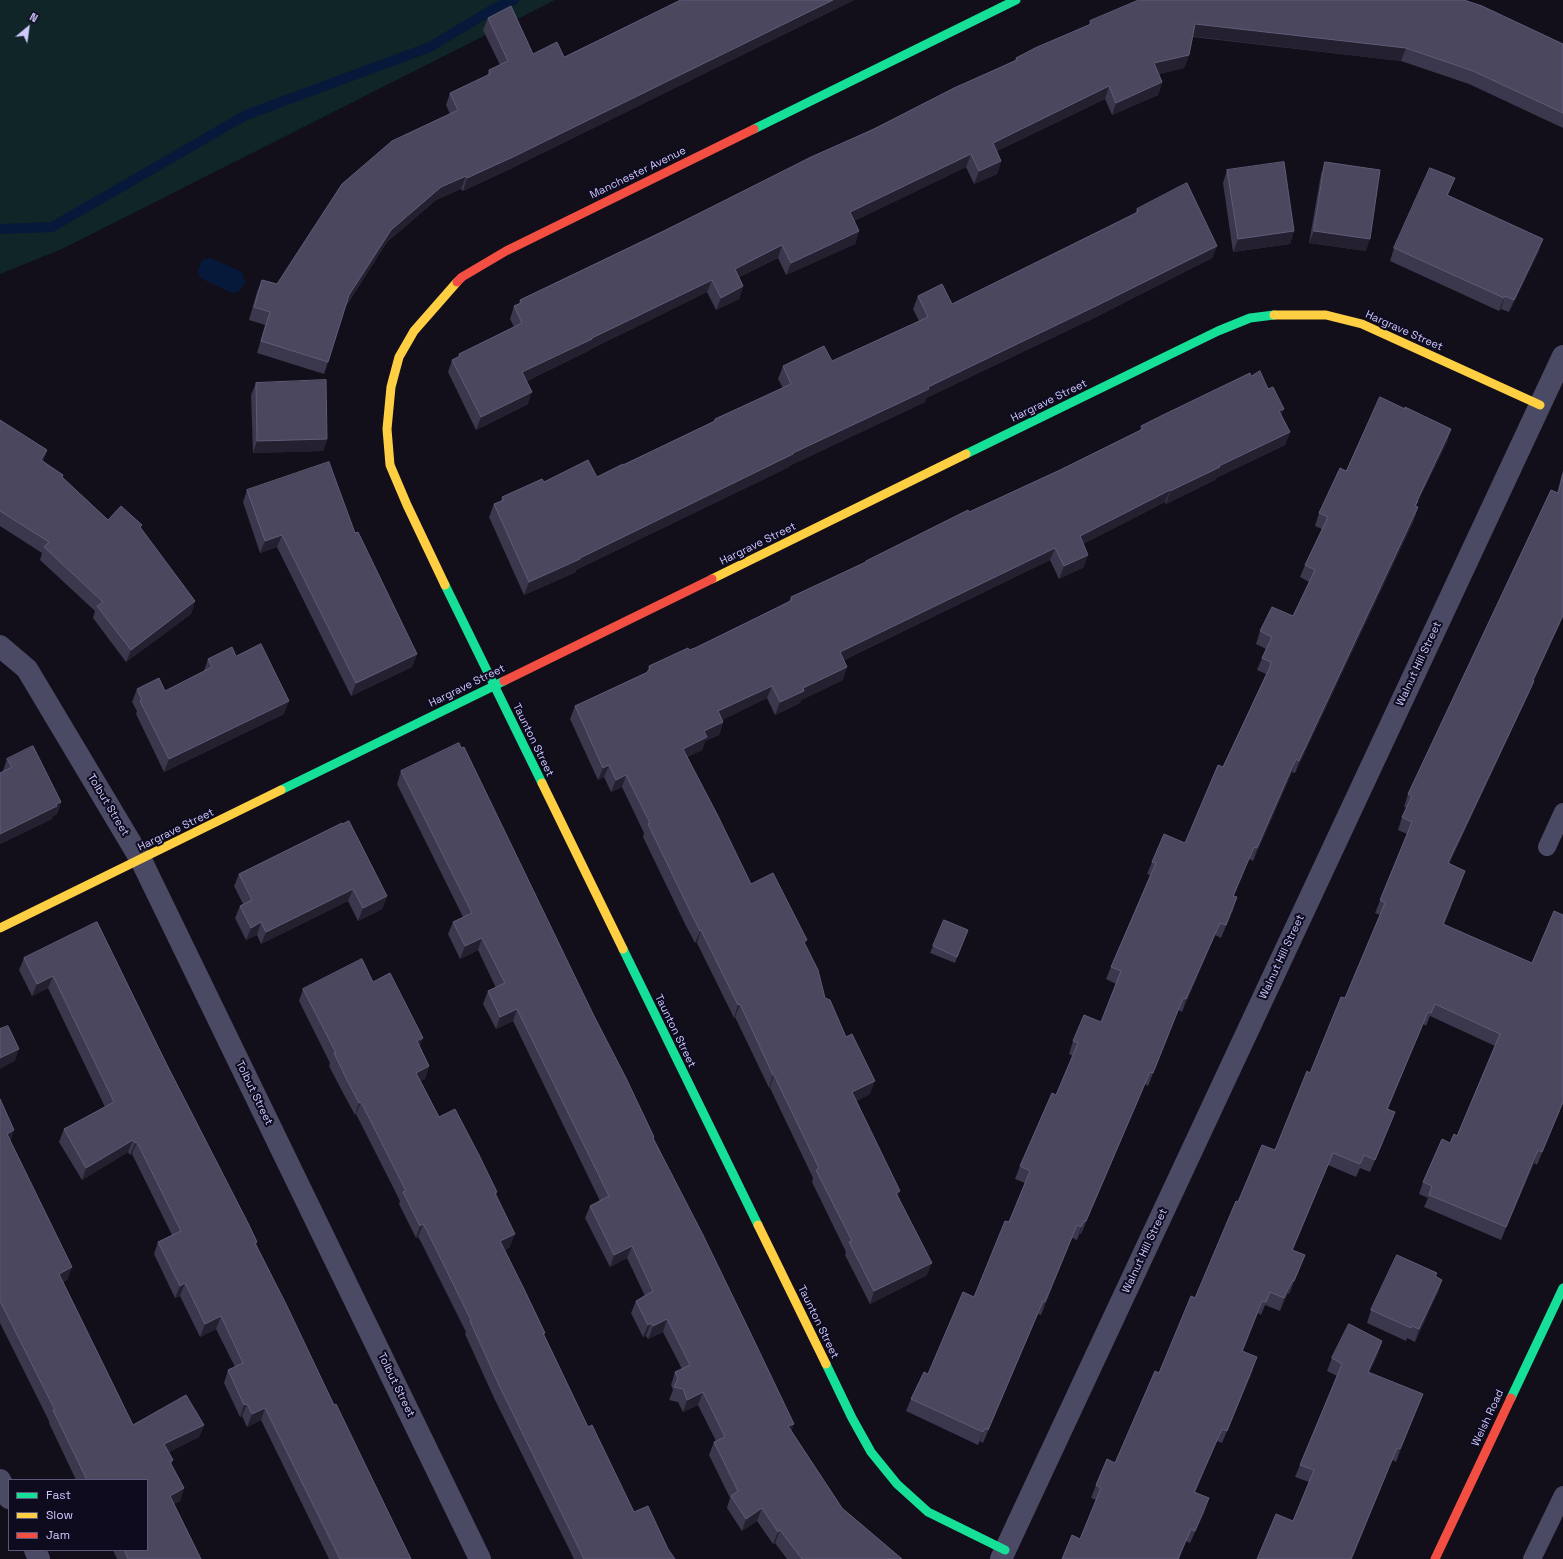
<!DOCTYPE html>
<style>
body{margin:0}
#map{position:relative;width:1563px;height:1559px;overflow:hidden;background:#120f1a;font-family:"Space Grotesk",sans-serif}
canvas{display:block}
.legend{position:absolute;left:8px;top:1479px;width:140px;height:72px;box-sizing:border-box;background:#0e0b1f;border:1px solid #5b5779;margin:0;padding:5px 7px;list-style:none;font-size:12px;color:#cfc9ff}
.legend li{display:flex;align-items:center;gap:8px;height:20px}
.legend b{width:20px;border:1px solid #5b5779}
.north{position:absolute;left:8px;top:8px;width:40px;height:40px;-webkit-text-stroke:3px #0e0b1f;paint-order:stroke;rotate:29deg;font-size:11px;font-weight:700;line-height:16px;text-align:center;color:#cfc9ff}
.north::after{content:'';display:block;margin:auto;width:14px;height:18px;background:#cfc9ff;clip-path:polygon(50% 0,100% 100%,50% 72%,0 100%)}
</style>
<div id="map">
<canvas width="1563" height="1559"></canvas>
<ul class="legend">
<li><b style="height:5px;background:#16e098"></b>Fast</li>
<li><b style="height:5px;background:#ffcf43"></b>Slow</li>
<li><b style="height:5px;background:#f24e42"></b>Jam</li>
</ul>
<div class="north">N</div>
</div>
<script>
const context = document.querySelector('canvas').getContext('2d');
context.lineJoin = 'round';
function fillPath(path, color) { context.fillStyle = color; context.fill(path, 'evenodd'); }
function trace(path, color, width, dash) { context.strokeStyle = color; context.lineWidth = width; context.lineCap = dash ? 'butt' : 'round'; context.setLineDash(dash || []); context.stroke(path); }
function label(font, color, halo, rows, align = 'center') {
  context.font = font + ' "Space Grotesk",sans-serif'; context.lineWidth = 4; context.setLineDash([]); context.textBaseline = 'middle'; context.strokeStyle = halo; context.fillStyle = color; for (const [text, x, y, turn = 0] of rows) {
    context.save(); context.translate(x, y); context.rotate((+turn || 0) * Math.PI / 180); context.textAlign = isNaN(turn) ? turn : align; if (halo) context.strokeText(text, 0, 0); context.fillText(text, 0, 0); context.restore();
  }
}
fillPath(new Path2D(`
 M 0,0 L 555,0 L 62,249 L 0,274 Z`), '#0f2527');
fillPath(new Path2D(`
 M 211,258 L 242,272 L 245,282 L 240,291 L 232,293 L 200,278 L 198,271 L 202,260 Z`), '#07193a');
trace(new Path2D(`
 M 0,229 L 52,227 L 246,115 L 430,47 L 495,8 L 514,0`), '#07193a', 10);
trace(new Path2D(`
 M 1547,847 L 1563,812
 M 1532,1559 L 1563,1495`), '#4b4a64', 18);
trace(new Path2D(`
 M 0,646 L 27,669 L 141,860 L 480,1559
 M 0,1480 L 9,1498
 M 35,1550 L 39,1559
 M 1001,1559 L 1563,356`), '#4b4a64', 22);
trace(new Path2D(`
 M 754,129 L 1016,0
 M 966,454 L 1218,331 L 1250,318 L 1274,315
 M 445,585 L 542,783
 M 281,790 L 504,681
 M 623,949 L 758,1225
 M 826,1364 L 852,1418 L 871,1452 L 897,1484 L 928,1512 L 1005,1550
 M 1511,1398 L 1563,1288`), '#16e098', 9);
trace(new Path2D(`
 M 1274,315 L 1326,315 L 1362,324 L 1540,405
 M 712,579 L 966,454
 M 445,585 L 407,505 L 390,465 L 387,429 L 391,387 L 399,357 L 414,331 L 457,282
 M 542,783 L 623,949
 M 0,928 L 281,790
 M 758,1225 L 826,1364`), '#ffcf43', 9);
trace(new Path2D(`
 M 457,282 L 462,277 L 506,251 L 754,129
 M 504,681 L 712,579
 M 1435,1559 L 1511,1398`), '#f24e42', 9);
fillPath(new Path2D(`
 M 681,0 L 854,0 L 510,169 L 463,191 L 461,189 L 436,200 L 387,242 L 346,306 L 328,362 L 324,374 L 257,353 L 265,325 L 249,320 L 257,292 L 262,280 L 277,284 L 450,114 L 446,105 L 450,93 L 487,76 L 489,70 L 500,65 L 483,30 L 488,18 L 533,54 L 564,57 Z
 M 1090,21 L 1563,44 L 1563,128 L 1469,84 L 1401,61 L 1193,37 L 1189,55 L 1184,68 L 1159,74 L 1162,82 L 1158,95 L 1112,115 L 1105,99 L 997,151 L 1001,161 L 997,174 L 974,184 L 966,167 L 854,221 L 859,231 L 855,244 L 786,275 L 778,258 L 739,277 L 743,286 L 739,299 L 716,310 L 707,292 L 589,350 L 588,351 L 527,381 L 528,404 L 476,430 L 448,372 L 452,360 L 458,357 L 459,354 L 514,327 L 510,319 L 514,306 L 519,304 L 520,300 L 1015,60 L 1016,58 L 1089,25 Z
 M 1325,162 L 1366,251 L 1309,243 L 1321,174 Z
 M 1227,170 L 1294,231 L 1290,244 L 1233,252 L 1223,183 Z
 M 1455,178 L 1448,195 L 1539,251 L 1509,312 L 1501,309 L 1499,311 L 1390,261 L 1394,248 Z
 M 1137,209 L 1217,246 L 1212,258 L 1094,318 L 926,398 L 925,402 L 789,466 L 789,467 L 576,570 L 576,572 L 524,595 L 489,517 L 494,504 L 501,501 L 502,497 L 544,482 L 597,477 L 623,465 L 714,421 L 715,419 L 783,388 L 778,379 L 783,366 L 832,361 L 919,321 L 913,309 L 918,296 L 952,304 L 1135,214 Z
 M 1251,376 L 1281,416 L 1290,432 L 1285,445 L 1216,478 L 1215,480 L 1166,504 L 1165,502 L 1083,544 L 1084,567 L 1059,579 L 1050,560 L 844,660 L 843,680 L 801,700 L 800,703 L 775,715 L 767,698 L 722,720 L 723,722 L 719,735 L 705,741 L 702,750 L 687,757 L 751,884 L 805,945 L 825,998 L 870,1094 L 856,1101 L 898,1197 L 927,1275 L 870,1304 L 845,1255 L 846,1252 L 812,1182 L 813,1178 L 770,1088 L 769,1088 L 735,1017 L 734,1018 L 697,943 L 695,943 L 685,924 L 643,837 L 644,833 L 622,787 L 611,792 L 604,777 L 598,780 L 570,719 L 575,706 L 647,672 L 649,666 L 695,648 L 789,601 L 791,597 L 865,562 L 866,561 L 1060,470 L 1140,430 L 1141,426 Z
 M 256,383 L 327,439 L 323,451 L 253,453 L 251,395 Z
 M 1405,409 L 1451,429 L 1447,442 L 1417,503 L 1416,506 L 1418,507 L 1414,520 L 1295,773 L 1292,772 L 1253,861 L 1249,859 L 1234,896 L 1233,910 L 1221,938 L 1215,935 L 1182,1012 L 1178,1010 L 1148,1086 L 1145,1084 L 1081,1234 L 1080,1233 L 1077,1240 L 1072,1238 L 1041,1315 L 1038,1314 L 983,1443 L 980,1441 L 978,1445 L 906,1411 L 911,1399 L 928,1374 L 974,1297 L 1009,1222 L 1025,1183 L 1015,1179 L 1020,1166 L 1056,1095 L 1073,1056 L 1069,1054 L 1073,1041 L 1101,1022 L 1116,984 L 1106,979 L 1111,967 L 1150,875 L 1147,874 L 1152,862 L 1185,843 L 1223,767 L 1266,674 L 1257,670 L 1262,658 L 1266,649 L 1256,644 L 1260,631 L 1293,616 L 1309,582 L 1300,577 L 1305,565 L 1322,529 L 1315,526 L 1319,513 L 1346,471 Z
 M 0,420 L 47,450 L 43,462 L 63,475 L 62,477 L 108,520 L 140,528 L 195,601 L 191,614 L 126,662 L 93,618 L 95,611 L 40,560 L 42,553 L 0,526 Z
 M 1563,470 L 1563,617 L 1534,680 L 1534,681 L 1529,693 L 1449,864 L 1465,871 L 1444,925 L 1563,1103 L 1537,1165 L 1534,1163 L 1501,1240 L 1424,1207 L 1428,1198 L 1419,1194 L 1423,1182 L 1450,1143 L 1457,1136 L 1495,1046 L 1430,1016 L 1426,1026 L 1423,1024 L 1388,1109 L 1395,1112 L 1390,1125 L 1370,1172 L 1360,1168 L 1356,1177 L 1328,1165 L 1293,1250 L 1305,1255 L 1300,1267 L 1289,1294 L 1288,1293 L 1280,1311 L 1265,1305 L 1261,1315 L 1258,1313 L 1243,1351 L 1253,1370 L 1222,1443 L 1217,1441 L 1195,1493 L 1205,1511 L 1190,1543 L 1186,1541 L 1179,1559 L 1062,1559 L 1080,1539 L 1096,1500 L 1091,1498 L 1096,1485 L 1115,1463 L 1195,1298 L 1238,1202 L 1275,1150 L 1310,1073 L 1345,998 L 1380,915 L 1375,913 L 1407,834 L 1398,830 L 1402,817 L 1407,808 L 1404,807 L 1408,794 L 1557,493 Z
 M 247,490 L 417,654 L 412,667 L 351,696 L 277,547 L 260,553 L 243,502 Z
 M 236,656 L 284,714 L 164,772 L 136,714 L 137,711 L 132,702 L 137,689 L 165,691 L 204,671 L 208,659 Z
 M 7,759 L 61,802 L 57,814 L 53,816 L 52,819 L 0,844 L 0,773 L 3,772 L 3,771 Z
 M 401,771 L 594,1016 L 654,1137 L 654,1140 L 794,1424 L 791,1431 L 842,1508 L 902,1559 L 787,1559 L 775,1543 L 773,1544 L 757,1521 L 742,1531 L 727,1508 L 730,1498 L 709,1455 L 714,1442 L 716,1441 L 698,1405 L 683,1412 L 678,1402 L 669,1400 L 673,1390 L 671,1385 L 675,1372 L 682,1369 L 663,1332 L 648,1339 L 646,1336 L 643,1337 L 631,1313 L 636,1301 L 645,1296 L 627,1258 L 610,1267 L 585,1218 L 590,1206 L 600,1201 L 513,1021 L 496,1029 L 483,1004 L 488,991 L 496,988 L 478,950 L 460,959 L 448,934 L 453,922 L 463,917 L 397,784 Z
 M 342,823 L 387,896 L 382,909 L 358,921 L 348,901 L 261,944 L 257,935 L 246,940 L 235,918 L 240,906 L 243,904 L 234,886 L 239,874 Z
 M 97,922 L 167,1065 L 257,1242 L 256,1245 L 334,1405 L 411,1559 L 329,1559 L 261,1420 L 247,1427 L 242,1416 L 240,1417 L 224,1383 L 228,1370 L 235,1367 L 216,1329 L 200,1337 L 180,1296 L 175,1298 L 154,1254 L 158,1242 L 172,1235 L 132,1154 L 130,1155 L 128,1152 L 82,1180 L 59,1142 L 64,1129 L 105,1107 L 48,988 L 32,996 L 19,970 L 24,958 Z
 M 968,930 L 955,963 L 930,953 L 933,946 Z
 M 373,982 L 420,1047 L 429,1066 L 425,1079 L 421,1081 L 439,1117 L 497,1192 L 496,1195 L 510,1247 L 505,1250 L 545,1333 L 544,1335 L 588,1427 L 634,1512 L 668,1549 L 675,1559 L 574,1559 L 494,1398 L 465,1334 L 466,1332 L 421,1242 L 418,1237 L 416,1238 L 399,1204 L 400,1201 L 356,1114 L 355,1115 L 342,1091 L 329,1066 L 330,1063 L 299,1001 L 303,989 Z
 M 0,1099 L 10,1141 L 68,1279 L 63,1282 L 133,1425 L 204,1425 L 199,1437 L 169,1452 L 173,1460 L 171,1464 L 184,1488 L 180,1501 L 174,1504 L 201,1559 L 117,1559 L 113,1550 L 147,1550 L 147,1480 L 76,1480 L 49,1423 L 49,1421 L 0,1323 Z
 M 1437,1273 L 1436,1277 L 1442,1280 L 1438,1292 L 1415,1342 L 1407,1338 L 1406,1341 L 1367,1323 L 1371,1310 Z
 M 1382,1341 L 1378,1354 L 1369,1372 L 1418,1406 L 1396,1462 L 1392,1460 L 1352,1559 L 1257,1559 L 1293,1521 L 1309,1482 L 1295,1477 L 1300,1465 L 1337,1376 L 1327,1371 L 1332,1358 Z`), '#3b374c');
fillPath(new Path2D(`
 M 833,0 L 854,0 L 510,169 L 463,191 L 467,178 Z
 M 1195,24 L 1406,48 L 1401,61 L 1190,36 Z
 M 1189,55 L 1184,68 L 1149,76 L 1154,63 Z
 M 1162,82 L 1158,95 L 1112,115 L 1116,103 Z
 M 1109,86 L 1105,99 L 988,155 L 993,143 Z
 M 971,154 L 966,167 L 846,225 L 850,212 Z
 M 1001,161 L 997,174 L 974,184 L 979,171 Z
 M 466,176 L 461,189 L 436,200 L 387,242 L 344,308 L 349,295 L 391,230 L 441,187 Z
 M 1455,178 L 1450,190 L 1443,207 L 1447,195 Z
 M 859,231 L 855,244 L 786,275 L 791,263 Z
 M 1294,231 L 1290,244 L 1233,252 L 1238,239 Z
 M 1314,231 L 1370,239 L 1366,251 L 1309,243 Z
 M 1543,239 L 1539,251 L 1509,312 L 1514,300 Z
 M 782,245 L 778,258 L 730,281 L 735,269 Z
 M 1217,246 L 1212,258 L 1094,318 L 926,398 L 925,402 L 789,466 L 789,467 L 576,570 L 576,572 L 524,595 L 529,582 Z
 M 712,280 L 707,292 L 589,350 L 588,351 L 518,385 L 522,372 L 592,338 Z
 M 743,286 L 739,299 L 716,310 L 721,298 Z
 M 1505,296 L 1501,309 L 1499,311 L 1504,298 Z
 M 532,392 L 528,404 L 476,430 L 481,417 Z
 M 1284,409 L 1279,421 L 1279,411 Z
 M 1451,429 L 1447,442 L 1417,503 L 1413,514 L 1417,501 Z
 M 1290,432 L 1285,445 L 1216,478 L 1215,480 L 1166,504 L 1170,491 L 1219,466 Z
 M 327,439 L 323,451 L 253,453 L 257,441 Z
 M 47,450 L 43,463 L 41,460 Z
 M 1170,490 L 1165,502 L 1075,548 L 1080,536 Z
 M 1418,507 L 1414,520 L 1295,773 L 1299,761 Z
 M 282,535 L 277,547 L 260,553 L 265,541 Z
 M 1055,548 L 1050,560 L 835,664 L 840,652 Z
 M 1088,555 L 1084,567 L 1059,579 L 1064,566 Z
 M 195,601 L 191,614 L 126,662 L 131,650 Z
 M 1563,615 L 1563,617 L 1528,692 L 1533,680 Z
 M 417,654 L 412,667 L 351,696 L 356,683 Z
 M 847,667 L 843,680 L 801,700 L 800,703 L 775,715 L 780,702 L 803,688 Z
 M 1534,681 L 1529,693 L 1443,876 L 1448,863 Z
 M 772,686 L 767,698 L 714,724 L 718,711 Z
 M 289,701 L 284,714 L 164,772 L 169,759 Z
 M 723,722 L 719,735 L 705,741 L 702,750 L 678,761 L 683,749 L 704,731 Z
 M 1296,759 L 1292,772 L 1253,861 L 1257,848 Z
 M 609,765 L 604,777 L 598,780 L 603,768 Z
 M 626,775 L 622,787 L 611,792 L 616,780 Z
 M 61,802 L 57,814 L 53,816 L 52,819 L 0,844 L 0,834 Z
 M 1254,847 L 1249,859 L 1229,908 L 1233,896 Z
 M 1465,871 L 1461,883 L 1439,937 L 1443,924 Z
 M 353,889 L 348,901 L 261,944 L 266,932 Z
 M 387,896 L 382,909 L 358,921 L 363,908 Z
 M 1237,897 L 1233,910 L 1221,938 L 1226,925 Z
 M 261,922 L 257,935 L 246,940 L 251,928 Z
 M 1220,923 L 1215,935 L 1182,1012 L 1186,999 Z
 M 701,930 L 697,943 L 695,943 L 700,931 Z
 M 482,938 L 478,950 L 460,959 L 465,946 Z
 M 53,976 L 48,988 L 32,996 L 37,984 Z
 M 740,1004 L 735,1017 L 734,1018 L 738,1005 Z
 M 517,1009 L 513,1021 L 496,1029 L 500,1017 Z
 M 1428,1012 L 1423,1024 L 1382,1122 L 1387,1109 Z
 M 423,1038 L 418,1051 L 417,1041 Z
 M 19,1049 L 15,1061 L 0,1069 L 0,1058 Z
 M 429,1066 L 425,1079 L 412,1086 L 416,1073 Z
 M 1150,1072 L 1145,1084 L 1081,1234 L 1086,1221 Z
 M 773,1075 L 774,1075 L 770,1088 L 769,1088 Z
 M 875,1081 L 870,1094 L 848,1105 L 852,1092 Z
 M 361,1102 L 356,1114 L 355,1115 L 359,1103 Z
 M 1563,1102 L 1563,1103 L 1537,1165 L 1542,1152 Z
 M 1395,1112 L 1390,1125 L 1370,1172 Z
 M 14,1130 L 10,1143 L 7,1134 Z
 M 133,1140 L 128,1152 L 82,1180 L 86,1168 Z
 M 137,1142 L 132,1154 L 130,1155 L 135,1143 Z
 M 1538,1150 L 1534,1163 L 1501,1240 L 1506,1227 Z
 M 1333,1153 L 1328,1165 L 1288,1262 L 1292,1250 Z
 M 900,1191 L 896,1203 L 896,1193 Z
 M 1084,1221 L 1080,1233 L 1077,1240 L 1081,1227 Z
 M 423,1224 L 418,1237 L 416,1238 L 420,1226 Z
 M 1077,1225 L 1072,1238 L 1041,1315 L 1045,1302 Z
 M 515,1234 L 510,1247 L 496,1254 L 500,1241 Z
 M 632,1246 L 627,1258 L 610,1267 L 614,1255 Z
 M 932,1263 L 927,1275 L 870,1304 L 874,1291 Z
 M 72,1267 L 68,1279 L 54,1286 L 59,1274 Z
 M 1442,1280 L 1438,1292 L 1415,1342 L 1419,1329 Z
 M 1292,1281 L 1288,1293 L 1280,1311 L 1284,1298 Z
 M 185,1283 L 180,1296 L 175,1298 L 180,1286 Z
 M 1043,1301 L 1038,1314 L 983,1443 L 988,1430 Z
 M 1262,1301 L 1258,1313 L 1238,1363 L 1242,1351 Z
 M 221,1316 L 216,1329 L 200,1337 L 205,1324 Z
 M 667,1319 L 663,1332 L 648,1339 L 653,1326 Z
 M 651,1323 L 646,1336 L 643,1337 L 648,1325 Z
 M 1382,1341 L 1378,1354 L 1364,1384 L 1368,1372 Z
 M 1257,1357 L 1253,1370 L 1222,1443 L 1227,1431 Z
 M 703,1392 L 698,1405 L 683,1412 L 687,1400 Z
 M 1423,1394 L 1418,1406 L 1396,1462 L 1400,1449 Z
 M 247,1404 L 242,1416 L 240,1417 L 244,1405 Z
 M 265,1408 L 261,1420 L 247,1427 L 252,1414 Z
 M 794,1424 L 789,1437 L 788,1426 Z
 M 204,1425 L 199,1437 L 160,1457 L 164,1444 Z
 M 985,1428 L 980,1441 L 978,1445 L 983,1432 Z
 M 1222,1429 L 1217,1441 L 1189,1505 L 1194,1492 Z
 M 1397,1448 L 1352,1559 L 1351,1559 Z
 M 184,1488 L 180,1501 L 165,1508 L 170,1496 Z
 M 1209,1498 L 1205,1511 L 1190,1543 L 1195,1531 Z
 M 762,1508 L 757,1521 L 742,1531 L 746,1519 Z
 M 780,1530 L 775,1543 L 773,1544 L 778,1532 Z`), '#242030');
const building = new Path2D(`
 M 681,0 L 833,0 L 515,156 L 467,178 L 466,176 L 441,187 L 391,230 L 349,295 L 328,362 L 261,341 L 270,312 L 254,307 L 262,280 L 277,284 L 342,184 L 392,141 L 458,110 L 450,93 L 490,74 L 489,70 L 508,61 L 488,18 L 511,6 L 533,54 L 557,42 L 564,57 Z
 M 1139,0 L 1464,0 L 1482,6 L 1563,44 L 1563,113 L 1473,71 L 1406,48 L 1195,24 L 1189,55 L 1154,63 L 1162,82 L 1116,103 L 1109,86 L 993,143 L 1001,161 L 979,171 L 971,154 L 850,212 L 859,231 L 791,263 L 782,245 L 735,269 L 743,286 L 721,298 L 712,280 L 592,338 L 592,339 L 522,372 L 532,392 L 481,417 L 452,360 L 460,356 L 459,354 L 522,323 L 514,306 L 521,303 L 520,300 L 662,232 L 811,157 L 874,129 L 954,88 L 1017,60 L 1016,58 L 1035,48 L 1091,24 L 1090,21 Z
 M 1284,162 L 1294,231 L 1238,239 L 1227,170 Z
 M 1325,162 L 1380,170 L 1370,239 L 1314,231 Z
 M 1430,168 L 1455,178 L 1447,195 L 1543,239 L 1514,300 L 1505,296 L 1504,298 L 1394,248 Z
 M 1187,183 L 1217,246 L 1098,305 L 928,387 L 929,389 L 793,453 L 793,454 L 580,558 L 580,559 L 529,582 L 494,504 L 504,500 L 502,497 L 542,479 L 544,482 L 588,460 L 597,477 L 623,464 L 623,465 L 715,421 L 715,419 L 739,408 L 791,384 L 783,366 L 824,346 L 832,361 L 928,317 L 918,296 L 942,284 L 952,304 L 1138,212 L 1137,209 Z
 M 1260,371 L 1268,389 L 1273,387 L 1284,409 L 1279,411 L 1290,432 L 1219,466 L 1220,467 L 1170,491 L 1170,490 L 1080,536 L 1088,555 L 1064,566 L 1055,548 L 840,652 L 847,667 L 803,688 L 804,691 L 780,702 L 772,686 L 718,711 L 723,722 L 704,731 L 707,737 L 683,749 L 718,816 L 751,884 L 773,873 L 807,940 L 804,942 L 818,970 L 825,998 L 830,1000 L 846,1037 L 852,1034 L 875,1081 L 852,1092 L 900,1191 L 896,1193 L 932,1263 L 874,1291 L 849,1242 L 852,1241 L 816,1170 L 819,1168 L 774,1075 L 773,1075 L 740,1004 L 738,1005 L 701,930 L 700,931 L 690,911 L 648,824 L 650,823 L 626,775 L 616,780 L 609,765 L 603,768 L 575,706 L 646,673 L 650,669 L 649,666 L 688,648 L 689,650 L 695,648 L 787,603 L 792,600 L 791,597 L 866,562 L 866,561 L 968,510 L 969,512 L 1060,470 L 1143,429 L 1141,426 L 1163,415 L 1250,373 L 1251,376 Z
 M 326,380 L 327,439 L 257,441 L 256,383 Z
 M 1380,397 L 1405,409 L 1405,407 L 1451,429 L 1417,501 L 1418,501 L 1415,506 L 1418,507 L 1299,761 L 1296,759 L 1257,848 L 1254,847 L 1233,896 L 1237,897 L 1226,925 L 1220,923 L 1186,999 L 1183,998 L 1153,1073 L 1150,1072 L 1086,1221 L 1084,1221 L 1081,1227 L 1077,1225 L 1045,1302 L 1043,1301 L 988,1430 L 985,1428 L 983,1432 L 911,1399 L 924,1372 L 928,1374 L 963,1292 L 974,1297 L 1005,1221 L 1009,1222 L 1030,1171 L 1020,1166 L 1052,1093 L 1056,1095 L 1078,1043 L 1073,1041 L 1084,1015 L 1101,1022 L 1121,971 L 1111,967 L 1156,863 L 1152,862 L 1164,834 L 1185,843 L 1218,765 L 1223,767 L 1270,667 L 1271,662 L 1262,658 L 1272,637 L 1260,631 L 1272,607 L 1293,616 L 1315,570 L 1305,565 L 1328,517 L 1319,513 L 1340,468 L 1346,471 Z
 M 0,420 L 47,450 L 41,460 L 63,475 L 62,477 L 108,520 L 121,506 L 142,525 L 140,527 L 195,601 L 131,650 L 97,606 L 103,602 L 44,547 L 49,542 L 0,511 Z
 M 329,462 L 355,533 L 358,532 L 417,654 L 356,683 L 282,535 L 265,541 L 247,490 Z
 M 1563,474 L 1563,615 L 1533,680 L 1534,681 L 1448,863 L 1465,871 L 1443,924 L 1532,963 L 1554,911 L 1563,915 L 1563,1102 L 1542,1152 L 1538,1150 L 1506,1227 L 1429,1195 L 1432,1186 L 1423,1182 L 1442,1139 L 1450,1143 L 1454,1134 L 1457,1136 L 1500,1034 L 1435,1004 L 1431,1013 L 1428,1012 L 1387,1109 L 1395,1112 L 1375,1160 L 1364,1155 L 1360,1164 L 1333,1153 L 1292,1250 L 1305,1255 L 1294,1281 L 1292,1281 L 1284,1298 L 1270,1292 L 1266,1302 L 1262,1301 L 1242,1351 L 1257,1357 L 1227,1431 L 1222,1429 L 1194,1492 L 1209,1498 L 1195,1531 L 1191,1529 L 1178,1559 L 1062,1559 L 1072,1535 L 1080,1539 L 1101,1488 L 1096,1485 L 1107,1459 L 1115,1463 L 1155,1371 L 1159,1373 L 1191,1296 L 1195,1298 L 1236,1201 L 1238,1202 L 1262,1145 L 1275,1150 L 1307,1071 L 1310,1073 L 1341,997 L 1345,998 L 1385,903 L 1380,900 L 1412,822 L 1402,817 L 1412,796 L 1408,794 L 1551,490 L 1558,493 Z
 M 261,644 L 289,701 L 169,759 L 140,701 L 142,700 L 137,689 L 159,678 L 165,691 L 212,667 L 208,659 L 232,647 L 236,656 Z
 M 459,743 L 461,748 L 464,747 L 594,1016 L 626,1078 L 654,1137 L 653,1138 L 703,1235 L 750,1332 L 794,1424 L 788,1426 L 842,1508 L 902,1559 L 802,1559 L 780,1530 L 778,1532 L 762,1508 L 746,1519 L 731,1496 L 738,1491 L 714,1442 L 725,1437 L 703,1392 L 687,1400 L 683,1389 L 674,1387 L 678,1378 L 675,1372 L 690,1365 L 667,1319 L 653,1326 L 651,1323 L 648,1325 L 636,1301 L 653,1291 L 632,1246 L 614,1255 L 590,1206 L 609,1196 L 517,1009 L 500,1017 L 488,991 L 505,983 L 482,938 L 465,946 L 453,922 L 472,913 L 401,771 Z
 M 33,746 L 61,802 L 56,804 L 57,806 L 0,834 L 0,773 L 12,767 L 7,759 Z
 M 349,821 L 387,896 L 363,908 L 353,889 L 266,932 L 261,922 L 251,928 L 240,906 L 252,900 L 239,874 L 342,823 L 342,824 Z
 M 944,920 L 968,930 L 957,957 L 933,946 Z
 M 97,922 L 167,1065 L 249,1225 L 257,1242 L 255,1243 L 286,1304 L 334,1405 L 336,1404 L 393,1522 L 411,1559 L 340,1559 L 265,1408 L 252,1414 L 247,1404 L 244,1405 L 228,1370 L 243,1363 L 221,1316 L 205,1324 L 185,1283 L 180,1286 L 158,1242 L 181,1231 L 137,1142 L 135,1143 L 133,1140 L 86,1168 L 64,1129 L 114,1102 L 53,976 L 37,984 L 24,958 Z
 M 362,959 L 373,982 L 390,973 L 423,1038 L 417,1041 L 429,1066 L 416,1073 L 439,1117 L 455,1109 L 479,1155 L 497,1192 L 495,1193 L 515,1234 L 500,1241 L 524,1289 L 545,1333 L 543,1333 L 588,1427 L 592,1425 L 634,1512 L 648,1506 L 668,1549 L 675,1559 L 584,1559 L 499,1385 L 470,1321 L 471,1320 L 426,1229 L 423,1224 L 420,1226 L 403,1192 L 406,1191 L 361,1102 L 359,1103 L 346,1078 L 334,1053 L 336,1053 L 303,989 Z
 M 8,1026 L 19,1049 L 0,1058 L 0,1029 Z
 M 0,1099 L 14,1130 L 7,1134 L 72,1267 L 59,1274 L 133,1425 L 186,1395 L 204,1425 L 164,1444 L 173,1460 L 170,1462 L 184,1488 L 170,1496 L 201,1559 L 128,1559 L 124,1550 L 147,1550 L 147,1480 L 87,1480 L 53,1410 L 55,1410 L 0,1301 Z
 M 1397,1255 L 1437,1273 L 1435,1276 L 1442,1280 L 1419,1329 L 1412,1326 L 1411,1328 L 1371,1310 Z
 M 1349,1324 L 1382,1341 L 1368,1372 L 1423,1394 L 1400,1449 L 1397,1448 L 1351,1559 L 1257,1559 L 1276,1514 L 1293,1521 L 1314,1470 L 1300,1465 L 1342,1364 L 1332,1358 Z`);
fillPath(building, '#4b475f');
trace(building, '#605b78', 1);
label('11px', '#cfc9ff', '#0e0b1f', [
 ["Manchester Avenue",638,173,-26],
 ["Hargrave Street",1404,331,24],
 ["Hargrave Street",1049,401,-26],
 ["Hargrave Street",758,544,-26],
 ["Walnut Hill Street",1419,664,-65],
 ["Hargrave Street",467,686,-26],
 ["Taunton Street",533,740,64],
 ["Tolbut Street",108,805,59],
 ["Hargrave Street",176,830,-26],
 ["Walnut Hill Street",1282,957,-65],
 ["Taunton Street",675,1031,64],
 ["Tolbut Street",254,1093,64],
 ["Walnut Hill Street",1145,1251,-65],
 ["Taunton Street",818,1322,64],
 ["Tolbut Street",396,1385,64],
 ["Welsh Road",1488,1418,-65]
]);
</script>
